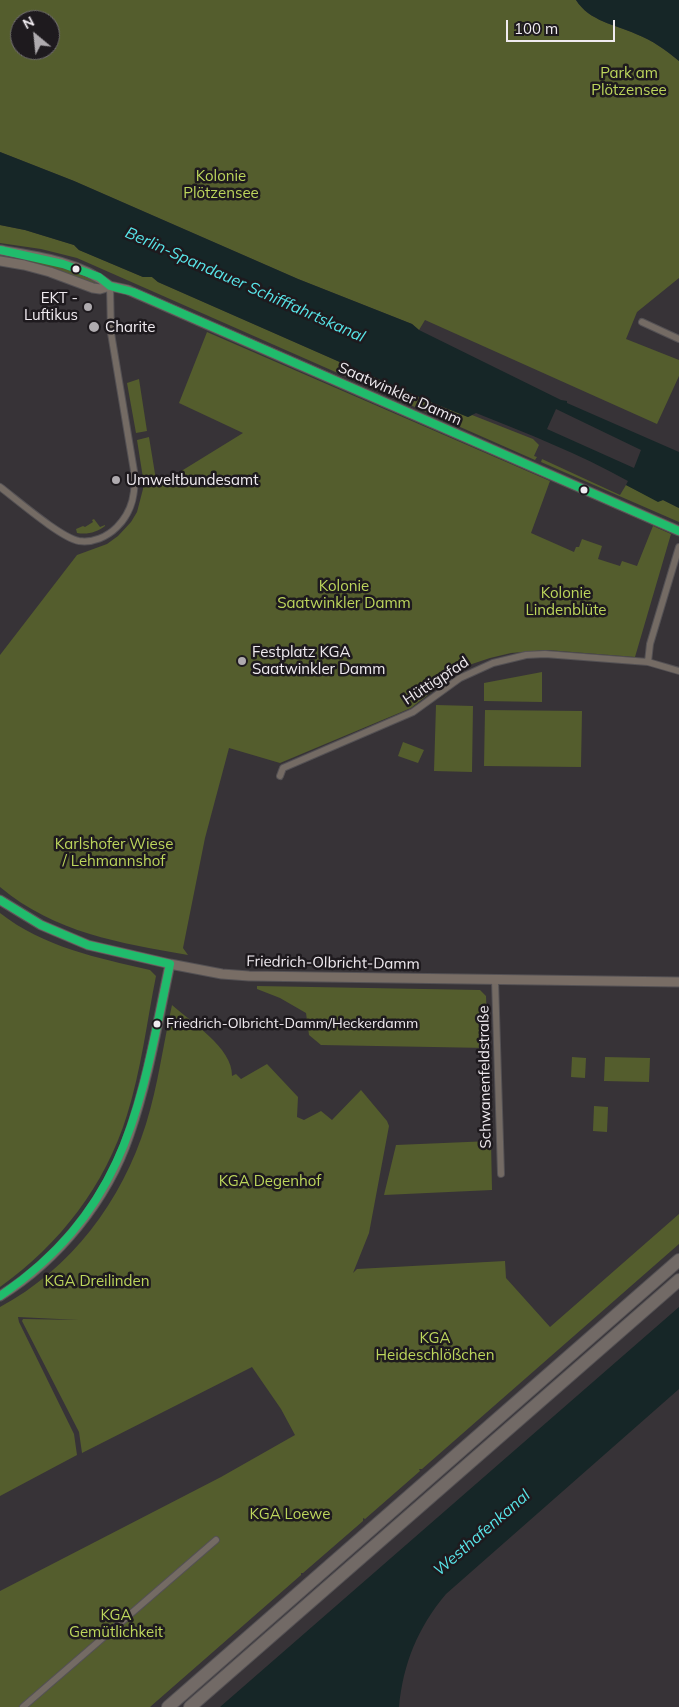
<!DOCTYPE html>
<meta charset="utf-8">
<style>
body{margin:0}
#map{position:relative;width:679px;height:1707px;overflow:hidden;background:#373337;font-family:Mulish,sans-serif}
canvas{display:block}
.north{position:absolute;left:10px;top:10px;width:50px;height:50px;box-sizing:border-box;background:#1e1a1e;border:1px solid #726e72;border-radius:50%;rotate:332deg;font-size:14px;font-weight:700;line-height:20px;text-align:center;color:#f0ebf0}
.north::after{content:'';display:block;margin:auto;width:18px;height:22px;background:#afabaf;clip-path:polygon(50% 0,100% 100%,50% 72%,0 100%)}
.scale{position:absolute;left:506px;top:20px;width:109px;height:22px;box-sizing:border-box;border:2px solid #f0ebf0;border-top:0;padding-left:6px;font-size:15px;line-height:18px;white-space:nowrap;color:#f0ebf0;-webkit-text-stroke:4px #1e1a1e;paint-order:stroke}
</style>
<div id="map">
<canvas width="679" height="1707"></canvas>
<div class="north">N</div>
<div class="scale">100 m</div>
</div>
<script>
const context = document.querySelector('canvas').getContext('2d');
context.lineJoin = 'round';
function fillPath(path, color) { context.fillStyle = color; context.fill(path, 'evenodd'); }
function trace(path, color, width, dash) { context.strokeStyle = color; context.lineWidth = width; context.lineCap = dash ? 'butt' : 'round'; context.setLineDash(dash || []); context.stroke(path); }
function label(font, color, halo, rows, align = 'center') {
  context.font = font + ' Mulish,sans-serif'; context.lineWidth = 5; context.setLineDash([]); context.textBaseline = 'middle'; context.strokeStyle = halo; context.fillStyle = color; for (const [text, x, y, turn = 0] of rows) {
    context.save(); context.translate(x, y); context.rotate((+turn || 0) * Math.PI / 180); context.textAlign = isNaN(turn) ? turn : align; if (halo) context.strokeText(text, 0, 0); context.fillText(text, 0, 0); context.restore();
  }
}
fillPath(new Path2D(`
 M 0,0 L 576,0 C 589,21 616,25 636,34 C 652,40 666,50 679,61 L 679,278 L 637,312 L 626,339 L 679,360 L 679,376 L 657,424 L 425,320 L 419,330 L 412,324 L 298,279 L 74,181 L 0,152 ZM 20,20 L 50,20 L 50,50 L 20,50 Z
 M 0,225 L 25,230 L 74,245 L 79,250 L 143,277 L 152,277 L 158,282 L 433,403 L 468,417 L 472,415 L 533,439 L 539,445 L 534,456 L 537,457 L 535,460 L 77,258 L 41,249 L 0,243 Z
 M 0,254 L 58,266 L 99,282 L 98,284 C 83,281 68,273 54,268 C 36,263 18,259 0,256 Z
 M 131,286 L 533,461 L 131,287 Z
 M 207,332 L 550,481 L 531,533 L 574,552 L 576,547 L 579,547 L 582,539 L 602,546 L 598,559 L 620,566 L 622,561 L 637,566 L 653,526 L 671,534 L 635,657 L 547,650 L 511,653 L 490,658 L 472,664 L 442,684 L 411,708 L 280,763 L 229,748 L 205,838 L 183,948 L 188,955 C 120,943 55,933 0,887 L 0,655 L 77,555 L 107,544 L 118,536 L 131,522 L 137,512 L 143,489 L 143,478 L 137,440 L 149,437 L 157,486 L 243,433 L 179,403 Z
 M 139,379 L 147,431 L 136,433 L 127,383 Z
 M 542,459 L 620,495 L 626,485 L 658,501 L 663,500 L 679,508 L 679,522 L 541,462 Z
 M 94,519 L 100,527 L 105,525 L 105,526 C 97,532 88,535 77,533 L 76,529 L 83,526 L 85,527 L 93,522 L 92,520 Z
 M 542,672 L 542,702 L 484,701 L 484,683 Z
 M 436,705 L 473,706 L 472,772 L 434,771 Z
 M 485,710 L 582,711 L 581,767 L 484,766 Z
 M 403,742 L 424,750 L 418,763 L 398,756 Z
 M 0,913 C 43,947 98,958 150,970 L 156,976 C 147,1021 141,1071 127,1115 C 105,1186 60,1244 0,1287 Z
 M 257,986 L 480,990 L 486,996 L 488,1048 L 321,1045 L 309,1035 L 306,1013 L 280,998 L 257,989 Z
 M 172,1005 C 191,1022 233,1048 232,1076 L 236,1074 L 241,1079 L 267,1064 L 298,1097 L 297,1117 L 304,1120 L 321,1111 L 332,1120 L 361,1090 L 387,1121 L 389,1126 L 369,1233 L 353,1273 L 357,1269 L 505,1261 L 506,1278 L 550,1327 L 679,1214 L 679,1244 L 422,1469 L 419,1469 L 420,1471 L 365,1519 L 363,1518 L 363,1521 L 303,1573 L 301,1573 L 301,1575 L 150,1707 L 0,1707 L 0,1591 L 221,1477 L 295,1435 L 281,1409 L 252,1367 L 82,1453 L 79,1432 L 22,1321 L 23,1319 L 79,1320 L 18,1317 L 19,1322 L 74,1434 L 77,1455 L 0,1496 L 0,1307 C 71,1269 122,1201 146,1124 C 158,1086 163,1045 172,1005 Z
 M 572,1057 L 586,1058 L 585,1078 L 571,1077 Z
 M 605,1057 L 650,1058 L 649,1082 L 604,1081 Z
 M 594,1106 L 608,1107 L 607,1132 L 593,1131 Z
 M 491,1141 L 492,1190 L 384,1195 L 396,1145 Z`), '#545d2d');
fillPath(new Path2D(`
 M 576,0 L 679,0 L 679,61 C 666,50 652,40 636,34 C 616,25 589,21 576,0 Z
 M 0,152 L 74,181 L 298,279 L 412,324 L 419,330 L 561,400 L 567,401 L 567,403 L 679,452 L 679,508 L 663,500 L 658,502 L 626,485 L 628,481 C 578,453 528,434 476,413 L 468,417 L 433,403 L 158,282 L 152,277 L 143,277 L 79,250 L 74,245 L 25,230 L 0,225 ZM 556,409 L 641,450 L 634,468 L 547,429 Z
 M 679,1307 L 679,1389 L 446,1594 C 418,1627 403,1664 399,1707 L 220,1707 Z`), '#162627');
const street = new Path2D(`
 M 642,322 L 679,339
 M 0,487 C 16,499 61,538 79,541 C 93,543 107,537 117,527 C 133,511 136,492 134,471 L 111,333 L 110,286
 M 648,662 L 650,644 L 679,547
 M 280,776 L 283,768 L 413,712 L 460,678 L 493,663 L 526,655 L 545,654 L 648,662 L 679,671
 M 495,980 L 501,1174
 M 23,1707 L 216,1540`);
const secondary = new Path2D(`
 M 0,250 C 37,256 80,262 110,286
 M 0,261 L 24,265 L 50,272 L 93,288 L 100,289 L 110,286 L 128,290 L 679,531
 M 0,900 L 41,925 L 88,945 L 170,964 L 222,974 L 249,976 L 679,982
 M 0,1296 C 58,1260 107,1200 129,1135 C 148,1081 158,1020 170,964`);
const highway = new Path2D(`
 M 168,1707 L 679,1260
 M 190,1707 L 679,1280`);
trace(street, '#545154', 8);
trace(secondary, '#545154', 11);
trace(highway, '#545154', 14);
trace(street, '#746b64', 6);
trace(secondary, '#786d65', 9);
trace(highway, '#726a66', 12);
trace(new Path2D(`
 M 0,250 L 63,264 L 99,277 L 110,286 L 133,292 L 679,531
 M 0,900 L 41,925 L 88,945 L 170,964
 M 0,1296 C 128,1208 140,1105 170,964`), '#20bc6c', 8);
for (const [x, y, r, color] of [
 [76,269,4.5,"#f0ebf0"],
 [88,307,5,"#afabaf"],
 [94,327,6,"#afabaf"],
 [116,480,5,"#afabaf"],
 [584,490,4.5,"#f0ebf0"],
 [242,661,5,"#afabaf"],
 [157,1024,4.5,"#f0ebf0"]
]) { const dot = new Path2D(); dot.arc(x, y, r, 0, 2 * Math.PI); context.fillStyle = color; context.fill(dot); trace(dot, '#1e1a1e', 2); }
label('14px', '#f0ebf0', '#1e1a1e', [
 ["Friedrich-Olbricht-Damm/Heckerdamm",166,1024]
], 'left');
label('15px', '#bdd65c', '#1e1a1e', [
 ["Park am",629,73],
 ["Plötzensee",629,90],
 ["Kolonie",221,176],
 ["Plötzensee",221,193],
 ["Kolonie",344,586],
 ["Saatwinkler Damm",344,603],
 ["Kolonie",566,593],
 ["Lindenblüte",566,610],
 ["Karlshofer Wiese",114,844],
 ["/ Lehmannshof",114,861],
 ["KGA Degenhof",270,1181],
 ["KGA Dreilinden",97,1281],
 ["KGA",435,1338],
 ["Heideschlößchen",435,1355],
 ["KGA Loewe",290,1514],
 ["KGA",116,1615],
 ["Gemütlichkeit",116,1632]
]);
label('15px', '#f0ebf0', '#1e1a1e', [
 ["EKT -",78,298,"right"],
 ["Luftikus",78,315,"right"],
 ["Charite",105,327],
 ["Umweltbundesamt",126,480],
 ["Festplatz KGA",252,652],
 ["Saatwinkler Damm",252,669]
], 'left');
label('15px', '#f0ebf0', '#1e1a1e', [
 ["Saatwinkler Damm",400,394,24],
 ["Hüttigpfad",436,681,-33],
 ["Friedrich-Olbricht-Damm",333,963,1],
 ["Schwanenfeldstraße",485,1077,-91]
]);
label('italic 16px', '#58e5e9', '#1e1a1e', [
 ["Berlin-Spandauer Schifffahrtskanal",245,285,24],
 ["Westhafenkanal",482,1533,-41]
]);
</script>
